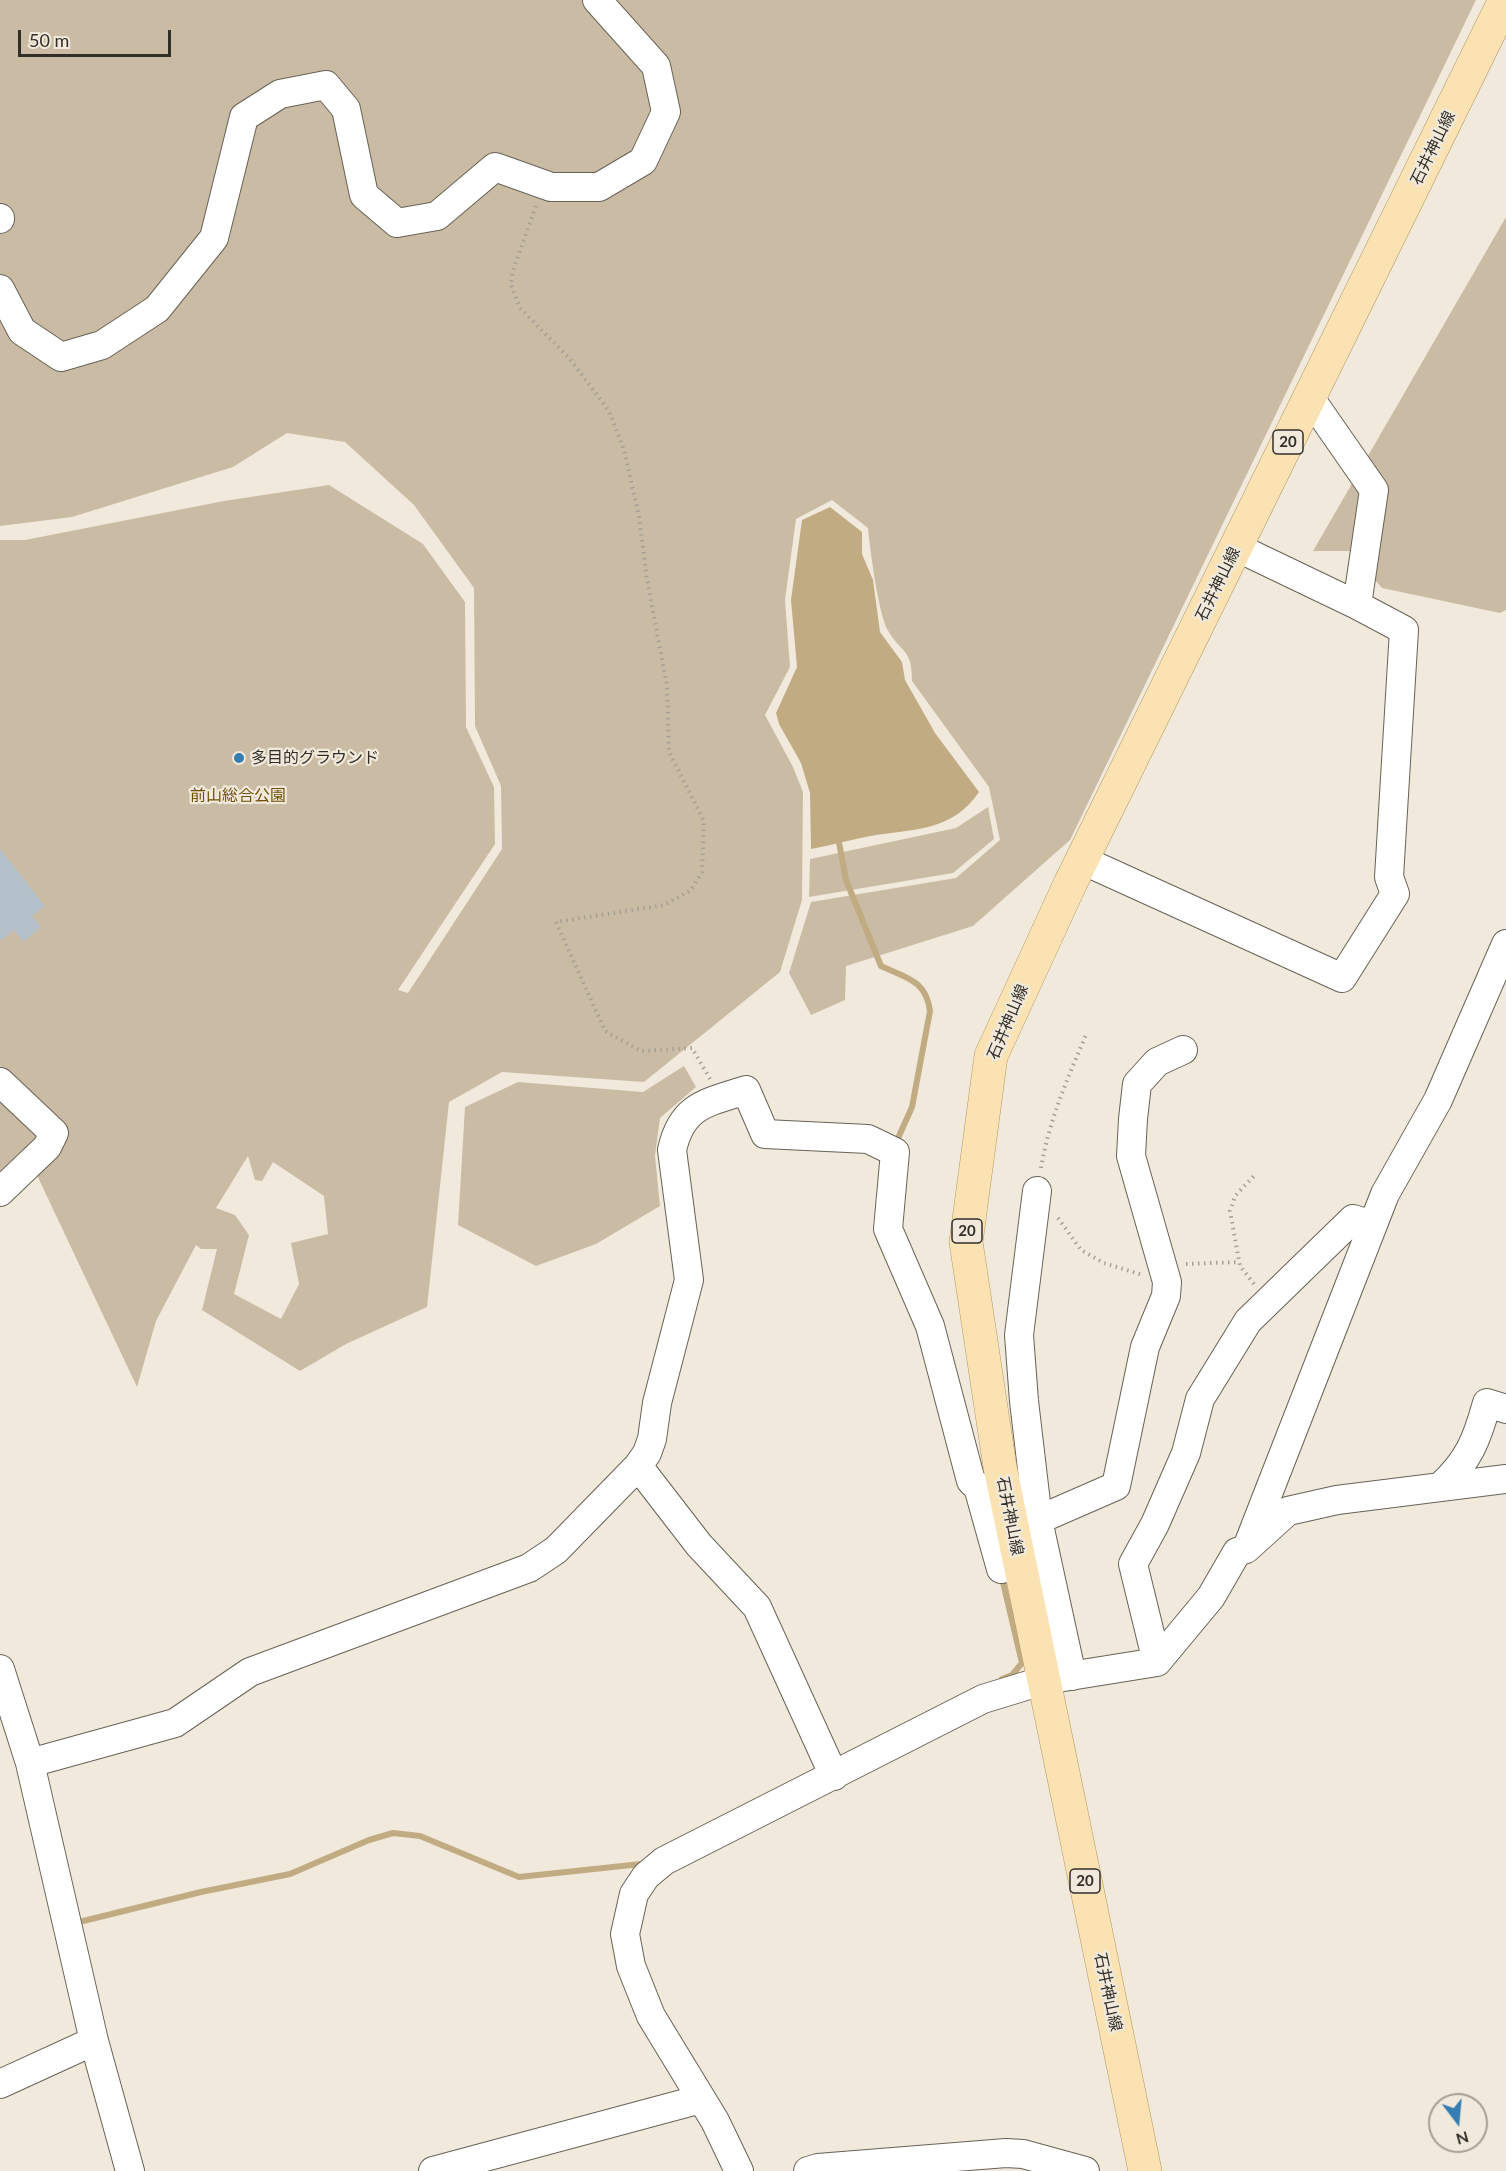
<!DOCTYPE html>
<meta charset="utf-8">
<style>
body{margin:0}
#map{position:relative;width:1506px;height:2171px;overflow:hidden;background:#f1eadc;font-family:Lato,sans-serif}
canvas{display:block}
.north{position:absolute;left:1428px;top:2093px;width:60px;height:60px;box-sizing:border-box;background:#f1eadc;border:2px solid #a49f94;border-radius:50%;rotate:164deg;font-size:16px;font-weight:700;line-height:24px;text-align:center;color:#312e29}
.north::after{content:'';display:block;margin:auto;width:21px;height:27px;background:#367db2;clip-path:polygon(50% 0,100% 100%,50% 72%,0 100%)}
.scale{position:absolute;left:18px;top:30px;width:153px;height:27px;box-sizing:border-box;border:3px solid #312e29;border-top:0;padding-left:8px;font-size:18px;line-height:21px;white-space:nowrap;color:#312e29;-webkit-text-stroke:4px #f1eadc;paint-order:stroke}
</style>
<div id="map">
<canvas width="1506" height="2171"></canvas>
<div class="north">N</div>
<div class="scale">50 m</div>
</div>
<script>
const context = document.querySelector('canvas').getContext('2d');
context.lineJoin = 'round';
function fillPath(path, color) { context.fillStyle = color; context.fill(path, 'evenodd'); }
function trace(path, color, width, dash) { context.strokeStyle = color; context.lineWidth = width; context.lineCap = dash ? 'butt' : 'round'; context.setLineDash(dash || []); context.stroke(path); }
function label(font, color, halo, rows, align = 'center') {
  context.font = font + ' Lato,"Noto Sans JP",sans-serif'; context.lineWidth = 4.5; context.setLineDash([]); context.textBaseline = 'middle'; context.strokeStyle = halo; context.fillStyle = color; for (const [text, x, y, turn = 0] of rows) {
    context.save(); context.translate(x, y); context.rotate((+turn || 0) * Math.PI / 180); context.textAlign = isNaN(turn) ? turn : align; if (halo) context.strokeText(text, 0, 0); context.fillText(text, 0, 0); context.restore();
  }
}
fillPath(new Path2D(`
 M 0,0 L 1476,0 L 1070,840 L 973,926 L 846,966 L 845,1000 L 811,1015 L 789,973 L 811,902 L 956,878 L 1000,840 L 989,787 L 912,681 C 912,647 901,654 887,629 C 878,610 870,550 868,528 L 832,500 L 796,519 L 785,600 L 790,667 L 765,715 L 793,767 L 803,792 L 802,900 L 780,972 L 644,1082 L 502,1072 L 449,1102 L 427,1307 L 346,1344 L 300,1371 L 202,1310 L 217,1249 L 201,1249 L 196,1245 L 156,1321 L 137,1387 L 35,1171 L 62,1144 L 0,1069 L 0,540 L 25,540 L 224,501 L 329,485 L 423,544 L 465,602 L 466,727 L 494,787 L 495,844 L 398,990 L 408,993 L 502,849 L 501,786 L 475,726 L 474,588 L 414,505 L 345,442 L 287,433 L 233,467 L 72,517 L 0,526 ZM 248,1156 L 255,1180 L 262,1181 L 273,1162 L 324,1196 L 328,1234 L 291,1243 L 299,1284 L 281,1319 L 234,1294 L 249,1235 L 235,1215 L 216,1208 Z
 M 1506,217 L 1506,610 L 1500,613 L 1382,588 L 1350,551 L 1313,551 Z
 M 988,807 L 994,839 L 953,873 L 809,897 L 810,859 L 956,828 Z
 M 684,1066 L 696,1087 L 660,1118 L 655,1156 L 660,1206 L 596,1244 L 536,1266 L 458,1225 L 465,1107 L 518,1082 L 643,1092 Z
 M 0,1101 L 39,1139 L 0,1173 Z`), '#cabca4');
fillPath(new Path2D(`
 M 830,507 L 862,532 L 862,554 L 873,580 L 880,632 L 902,662 L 905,680 L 935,733 L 979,792 C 953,830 918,829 876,835 C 854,839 832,845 811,849 L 810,793 L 801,763 L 779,724 L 776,713 L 797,667 L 791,600 L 802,520 Z`), '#c1ab82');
trace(new Path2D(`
 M 838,837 L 846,880 L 881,966 C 906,978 926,980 930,1011 L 912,1107 L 899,1136
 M 1002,1679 L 1012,1675 L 1022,1663 L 1002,1578
 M 79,1922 L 201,1892 L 290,1874 L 369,1840 L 393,1833 L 420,1836 L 519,1877 L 641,1864`), '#c1ab82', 6);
fillPath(new Path2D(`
 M 0,849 L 45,906 L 32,916 L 41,927 L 23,942 L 14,930 L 0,941 Z`), '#b4c0ca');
const minor = new Path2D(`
 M 0,218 L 0,219
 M 0,289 L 22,331 L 61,357 L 102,345 L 157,309 L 214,238 L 244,117 L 280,94 L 326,85 L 346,109 L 364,195 L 397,223 L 437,216 L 495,167 L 551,187 L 599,187 L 643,161 L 666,112 L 656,66 L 597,0
 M 1236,547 L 1357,605 L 1374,490 L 1310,398
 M 1082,860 L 1342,978 L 1395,894 L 1389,877 L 1404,630 L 1357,605
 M 0,1082 L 54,1133 L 47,1147 L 0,1192
 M 1037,1191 L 1019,1335 L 1024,1401 L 1038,1520 L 1072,1676
 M 638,1466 L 699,1545 L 757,1607 L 834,1776
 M 1440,1487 C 1469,1461 1477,1439 1487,1403 L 1506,1409
 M 1038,1520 L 1116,1486 L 1145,1347 L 1166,1296 L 1167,1282 L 1131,1156 L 1133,1119 L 1137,1084 L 1157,1062 L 1183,1050
 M 1248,1545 L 1385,1194 L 1438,1100 L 1506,944
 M 1157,1662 L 1133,1564 L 1155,1524 L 1186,1453 L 1200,1399 L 1248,1321 L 1353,1219 L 1373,1225
 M 0,1669 L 30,1763 L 94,2041 L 130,2171
 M 30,1763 L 175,1723 L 250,1672 L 529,1568 L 556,1550 L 638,1466 L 647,1453 L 652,1439 L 657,1403 L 689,1280 L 672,1150 C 682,1105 706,1103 746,1090 L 765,1134 L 868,1139 L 895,1152 L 888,1229 L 930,1326 L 971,1481 L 978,1487 L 1001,1569 L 1020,1565
 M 0,2084 L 94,2041
 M 433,2171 L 701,2099
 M 739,2171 L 715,2121 L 651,2016 L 631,1966 L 625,1934 L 634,1894 L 646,1876 L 664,1861 L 983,1699 L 1045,1680 L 1157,1662 L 1211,1597 L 1237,1552 L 1246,1549 L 1288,1511 L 1337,1500 L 1506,1479
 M 808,2171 L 818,2168 L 1006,2153 L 1023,2154 L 1085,2171`);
const major = new Path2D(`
 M 1145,2171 L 1000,1467 L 966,1242 L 991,1056 L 1070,884 L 1505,0`);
trace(minor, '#686256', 30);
trace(major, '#b29662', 34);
trace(new Path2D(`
 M 536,206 L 513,270 L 511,285 L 520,308 L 570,359 L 609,411 L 624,450 L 639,516 L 647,580 L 667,686 L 669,752 L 704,821 L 702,872 L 691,890 L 664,905 L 556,922 L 605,1031 L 641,1051 L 692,1048 L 710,1079
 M 1041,1168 C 1049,1121 1067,1079 1086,1035
 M 1058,1218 L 1081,1250 L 1104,1263 L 1140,1274
 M 1186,1264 L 1239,1262
 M 1254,1284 L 1240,1266 L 1230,1211 L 1235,1196 L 1254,1176`), '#a5a096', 4, [1.5, 4.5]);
trace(minor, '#fff', 28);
trace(major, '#fbe2b3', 33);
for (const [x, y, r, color] of [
 [239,758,6,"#367db2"]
]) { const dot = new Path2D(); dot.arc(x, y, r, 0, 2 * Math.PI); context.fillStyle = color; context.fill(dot); trace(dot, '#f1eadc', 2); }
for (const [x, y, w] of [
 [1288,442,30],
 [967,1231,30],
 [1085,1881,30]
]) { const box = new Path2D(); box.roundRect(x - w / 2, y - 12, w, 24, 4.5); context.fillStyle = '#f1eadc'; context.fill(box); trace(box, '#312e29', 1.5); }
label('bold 15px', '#312e29', null, [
 ["20",1288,442],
 ["20",967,1231],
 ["20",1085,1881]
]);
label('16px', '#312e29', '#f1eadc', [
 ["石井神山線",1433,148,-64],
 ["石井神山線",1218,584,-64],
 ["石井神山線",1008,1022,-67],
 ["石井神山線",1010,1516,79],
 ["石井神山線",1108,1992,78]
]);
label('16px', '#312e29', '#f1eadc', [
 ["多目的グラウンド",251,758]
], 'left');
label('16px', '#6e4f04', '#f1eadc', [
 ["前山総合公園",238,796]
]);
</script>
